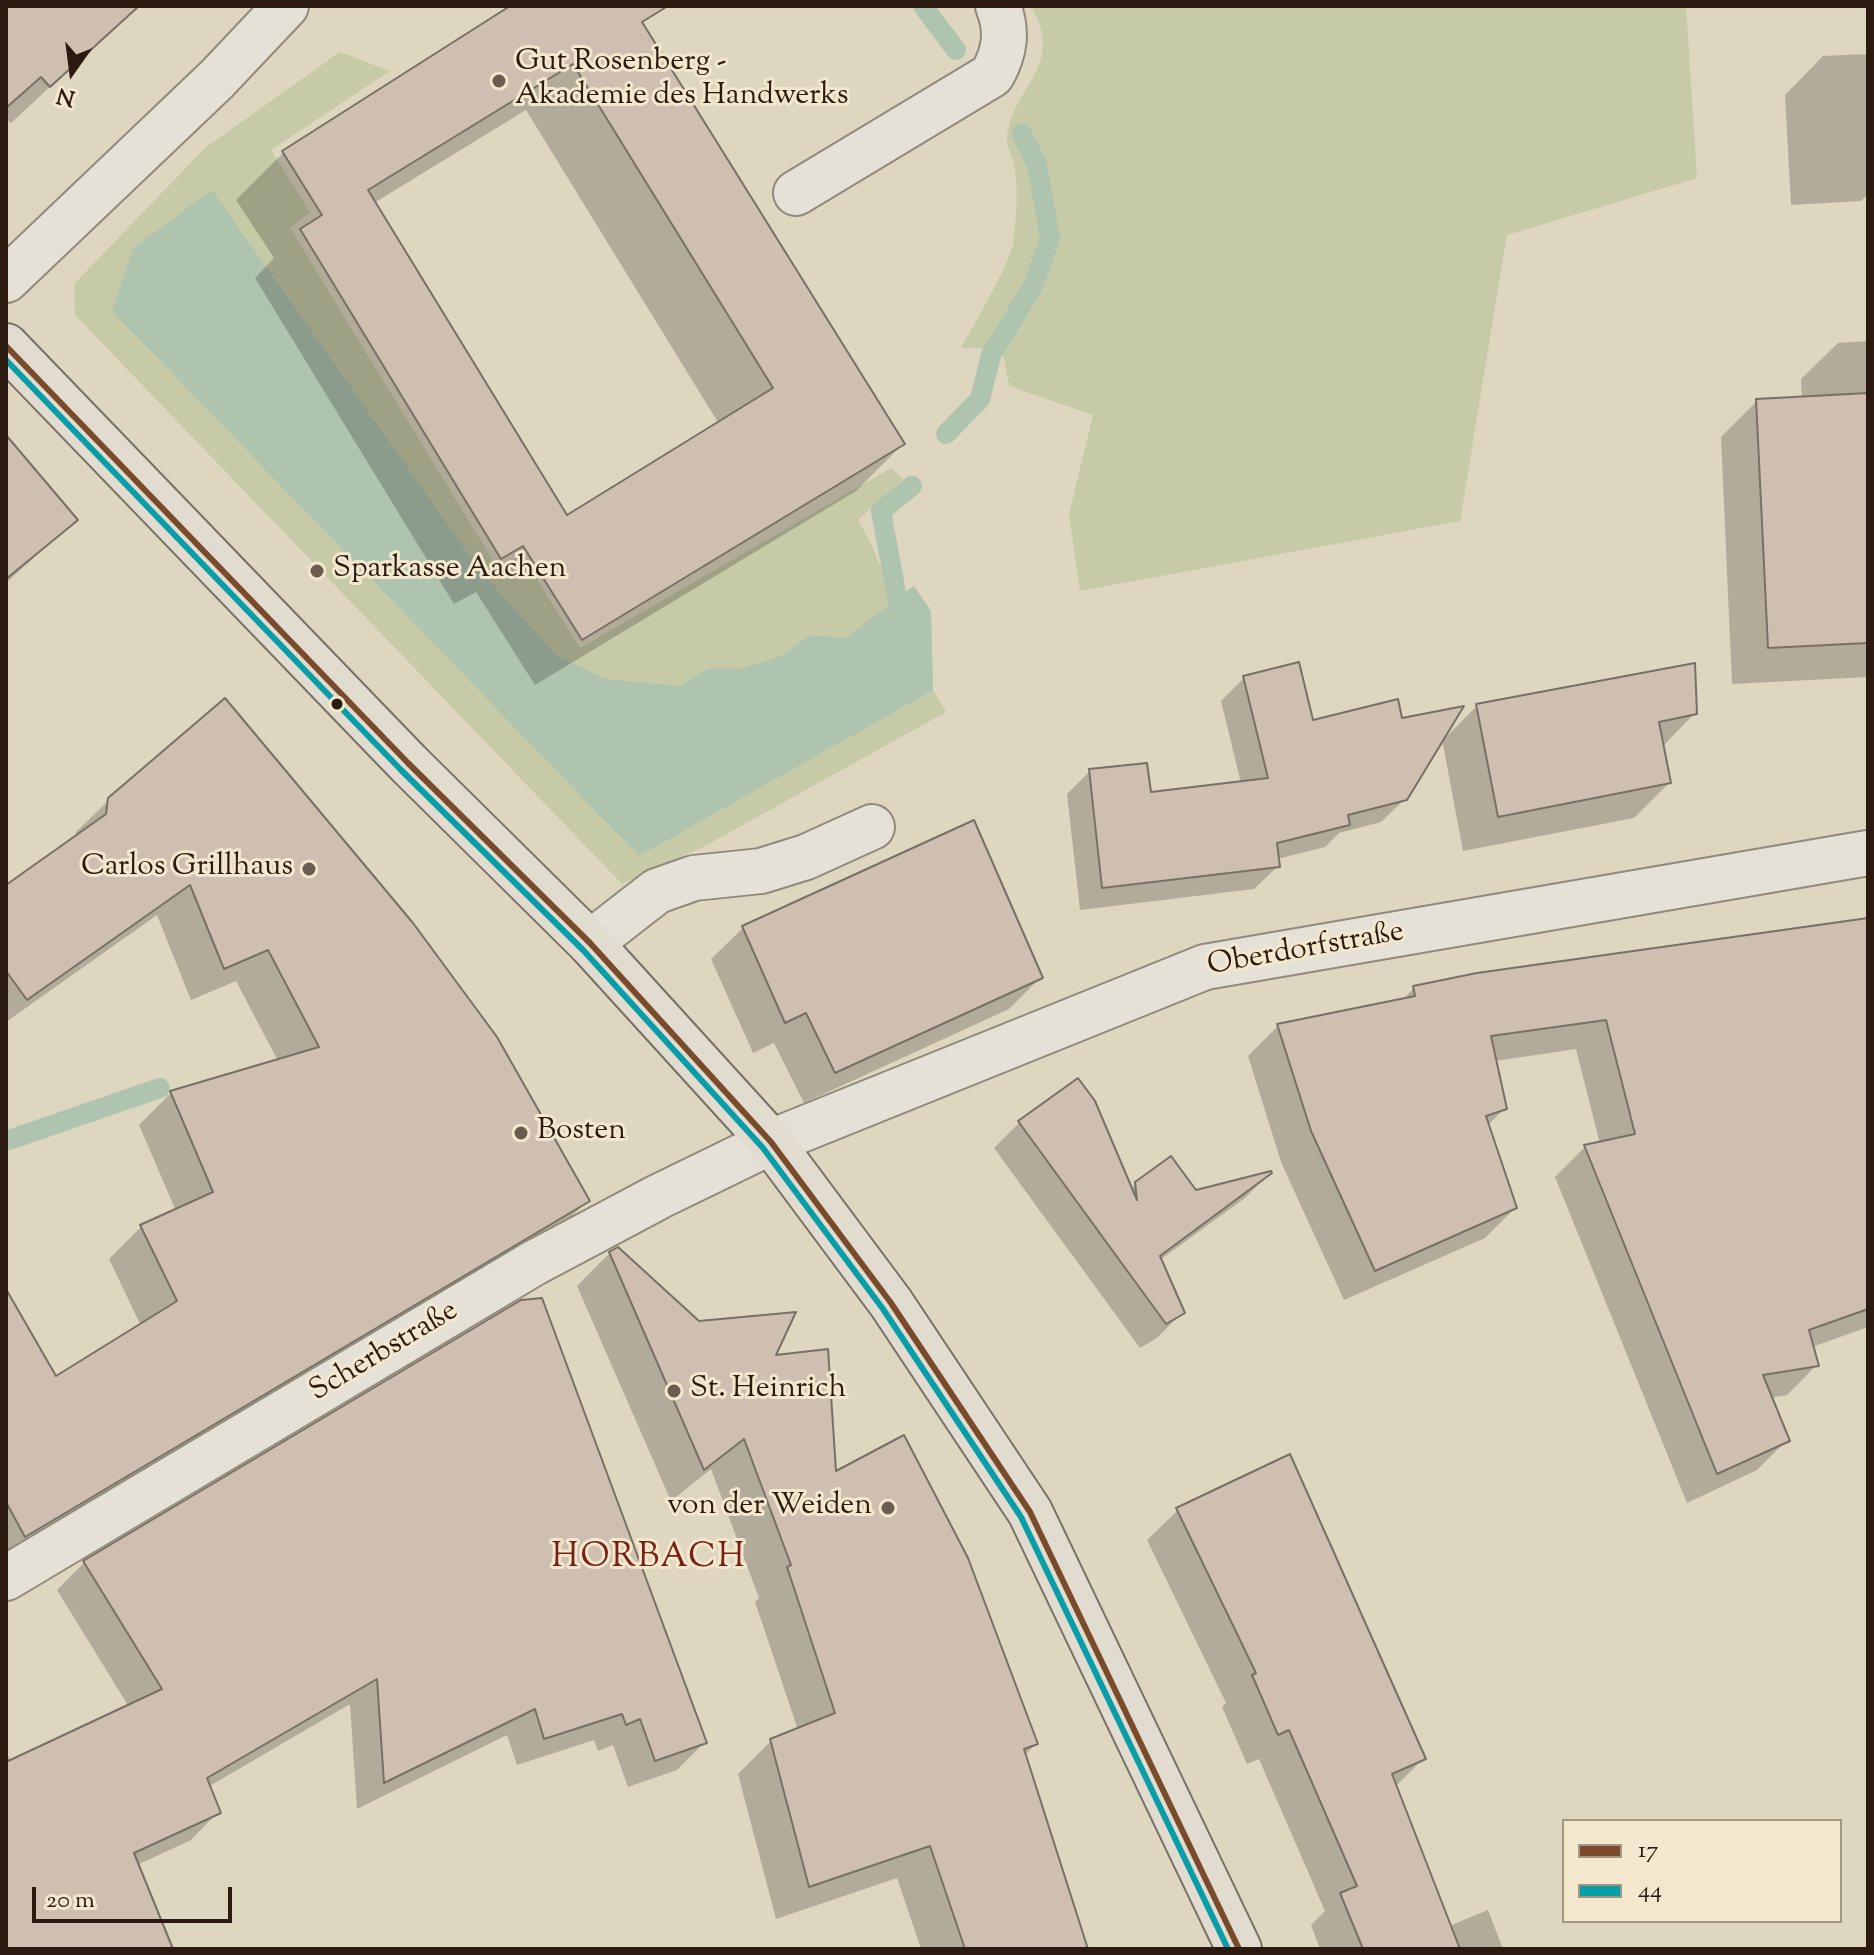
<!DOCTYPE html>
<meta charset="utf-8">
<style>
body{margin:0}
#map{position:relative;width:1874px;height:1955px;overflow:hidden;background:#dfd6c0;font-family:"Sorts Mill Goudy",serif}
canvas{display:block}
.frame{position:absolute;inset:0;border:8px solid #2b1a10;pointer-events:none}
.legend{position:absolute;left:1562px;top:1819px;width:280px;height:104px;box-sizing:border-box;background:#f3e8ce;border:2px solid #a39682;margin:0;padding:10px 14px;list-style:none;font-size:24px;color:#2b1a10}
.legend li{display:flex;align-items:center;gap:16px;height:40px}
.legend b{width:40px;border:2px solid #a39682}
.north{position:absolute;left:32px;top:32px;width:80px;height:80px;-webkit-text-stroke:6px #f3e8ce;paint-order:stroke;rotate:194deg;font-size:22px;font-weight:700;line-height:32px;text-align:center;color:#2b1a10}
.north::after{content:'';display:block;margin:auto;width:28px;height:36px;background:#2b1a10;clip-path:polygon(50% 0,100% 100%,50% 72%,0 100%)}
.scale{position:absolute;left:32px;top:1887px;width:200px;height:36px;box-sizing:border-box;border:4px solid #2b1a10;border-top:0;padding-left:10px;font-size:24px;line-height:28px;white-space:nowrap;color:#2b1a10;-webkit-text-stroke:6px #f3e8ce;paint-order:stroke}
</style>
<div id="map">
<canvas width="1874" height="1955"></canvas>
<div class="frame"></div>
<ul class="legend">
<li><b style="height:10px;background:#7a4b2a"></b>17</li>
<li><b style="height:10px;background:#099da7"></b>44</li>
</ul>
<div class="north">N</div>
<div class="scale">20 m</div>
</div>
<script>
const context = document.querySelector('canvas').getContext('2d');
context.lineJoin = 'round';
function fillPath(path, color) { context.fillStyle = color; context.fill(path, 'evenodd'); }
function trace(path, color, width, dash) { context.strokeStyle = color; context.lineWidth = width; context.lineCap = dash ? 'butt' : 'round'; context.setLineDash(dash || []); context.stroke(path); }
function label(font, color, halo, rows, align = 'center') {
  context.font = font + ' "Sorts Mill Goudy",serif'; context.lineWidth = 6; context.setLineDash([]); context.textBaseline = 'middle'; context.strokeStyle = halo; context.fillStyle = color; for (const [text, x, y, turn = 0] of rows) {
    context.save(); context.translate(x, y); context.rotate((+turn || 0) * Math.PI / 180); context.textAlign = isNaN(turn) ? turn : align; if (halo) context.strokeText(text, 0, 0); context.fillText(text, 0, 0); context.restore();
  }
}
fillPath(new Path2D(`
 M 1031,6 L 1686,6 L 1697,178 L 1507,235 L 1460,521 L 1080,591 L 1069,514 L 1093,415 L 1009,386 L 1002,349 L 961,348 C 973,326 1009,265 1013,244 C 1016,222 1019,186 1014,164 C 1012,155 1006,145 1007,135 C 1016,83 1065,65 1031,6 Z
 M 340,52 L 390,71 L 271,150 L 310,212 L 290,228 L 497,567 L 522,556 L 580,648 L 891,468 L 903,479 L 858,520 L 871,543 L 894,600 L 914,586 L 931,611 L 933,690 L 946,712 L 707,845 L 622,884 L 75,315 L 74,284 L 205,148 Z`), '#c7caa6');
fillPath(new Path2D(`
 M 212,190 L 479,569 L 556,655 L 606,679 L 680,686 L 706,669 L 740,669 L 781,656 L 810,635 L 845,638 L 914,586 L 931,611 L 933,690 L 639,856 L 112,311 L 133,248 Z`), '#afc4af');
fillPath(new Path2D(`
 M 6,6 L 137,6 L 11,123 L 6,118 Z
 M 515,6 L 631,6 L 903,444 L 856,491 L 535,685 L 476,592 L 454,604 L 255,278 L 274,258 L 236,200 L 283,153 ZM 526,110 L 719,424 L 566,518 L 374,203 Z
 M 1868,54 L 1868,194 L 1861,201 L 1791,205 L 1785,95 L 1823,56 Z
 M 1868,341 L 1868,677 L 1732,684 L 1721,437 L 1757,401 L 1802,398 L 1801,379 L 1838,343 Z
 M 6,439 L 75,520 L 6,583 Z
 M 1297,664 L 1312,723 L 1396,701 L 1401,720 L 1460,709 L 1443,740 L 1477,706 L 1693,665 L 1695,713 L 1662,747 L 1669,783 L 1634,818 L 1463,851 L 1442,739 L 1405,799 L 1381,822 L 1339,833 L 1325,847 L 1277,859 L 1278,866 L 1254,889 L 1080,910 L 1067,794 L 1090,771 L 1146,765 L 1149,795 L 1241,783 L 1221,701 L 1244,678 Z
 M 109,800 L 587,1201 L 555,1233 L 6,1560 L 6,1364 L 56,1379 L 141,1326 L 109,1259 L 141,1227 L 176,1211 L 139,1125 L 171,1093 L 278,1061 L 236,981 L 191,1000 L 157,915 L 6,1022 L 6,887 L 76,838 L 76,832 Z
 M 973,823 L 1040,978 L 1009,1009 L 804,1103 L 774,1043 L 753,1053 L 711,959 L 743,928 Z
 M 1868,920 L 1868,1327 L 1812,1347 L 1817,1365 L 1787,1395 L 1770,1398 L 1787,1440 L 1757,1470 L 1687,1503 L 1555,1177 L 1585,1147 L 1600,1144 L 1576,1049 L 1495,1061 L 1505,1108 L 1487,1126 L 1515,1208 L 1485,1238 L 1344,1300 L 1281,1162 L 1248,1056 L 1278,1026 L 1402,1000 L 1414,988 Z
 M 1019,1123 L 1130,1190 L 1136,1183 L 1195,1193 L 1270,1173 L 1245,1198 L 1160,1260 L 1182,1313 L 1157,1338 L 1140,1348 L 994,1148 Z
 M 610,1253 L 699,1323 L 773,1357 L 834,1474 L 1036,1744 L 1024,1756 L 1086,1949 L 921,1949 L 897,1878 L 776,1919 L 738,1774 L 771,1741 L 798,1730 L 755,1602 L 759,1598 L 711,1469 L 671,1501 L 577,1286 Z
 M 521,1302 L 705,1742 L 677,1770 L 628,1787 L 613,1745 L 598,1751 L 594,1740 L 517,1765 L 507,1735 L 357,1809 L 350,1704 L 208,1787 L 218,1812 L 191,1840 L 137,1865 L 164,1949 L 6,1949 L 6,1752 L 11,1762 L 129,1707 L 57,1590 L 84,1563 Z
 M 1178,1510 L 1423,1759 L 1395,1787 L 1449,1926 L 1488,1910 L 1503,1949 L 1320,1949 L 1311,1925 L 1325,1911 L 1259,1759 L 1247,1764 L 1222,1707 L 1226,1703 L 1147,1540 Z`), '#0003');
trace(new Path2D(`
 M 923,6 L 956,50
 M 946,434 L 980,399 L 991,355 L 1033,286 L 1050,238 L 1037,164 L 1022,134
 M 902,625 L 881,511 L 912,486
 M 6,1141 L 160,1088`), '#afc4af', 20);
const building = new Path2D(`
 M 6,6 L 139,6 L 50,87 L 41,77 L 6,108 Z
 M 510,6 L 668,6 L 642,22 L 905,444 L 582,640 L 523,546 L 501,559 L 300,229 L 322,215 L 282,151 ZM 573,64 L 773,388 L 567,515 L 368,190 Z
 M 1868,393 L 1868,643 L 1768,648 L 1756,399 Z
 M 6,435 L 78,520 L 6,579 Z
 M 1299,662 L 1313,720 L 1398,699 L 1402,718 L 1464,706 L 1407,800 L 1348,815 L 1350,825 L 1277,843 L 1280,867 L 1102,888 L 1089,769 L 1147,763 L 1151,792 L 1268,778 L 1243,676 Z
 M 1695,663 L 1697,714 L 1659,722 L 1671,783 L 1498,817 L 1476,704 Z
 M 225,698 L 413,923 L 497,1037 L 590,1201 L 25,1537 L 6,1502 L 6,1289 L 56,1376 L 177,1301 L 140,1225 L 213,1192 L 170,1091 L 319,1047 L 268,950 L 224,969 L 190,885 L 27,1000 L 6,971 L 6,885 L 106,814 L 108,798 Z
 M 974,820 L 1043,978 L 835,1073 L 806,1013 L 785,1023 L 742,926 Z
 M 1868,918 L 1868,1309 L 1809,1330 L 1819,1366 L 1763,1375 L 1790,1441 L 1717,1474 L 1584,1145 L 1635,1134 L 1606,1020 L 1491,1036 L 1507,1109 L 1486,1116 L 1517,1208 L 1375,1271 L 1311,1131 L 1277,1024 L 1415,996 L 1413,986 L 1477,973 Z
 M 1078,1078 L 1095,1101 L 1137,1200 L 1135,1182 L 1171,1156 L 1196,1190 L 1271,1171 L 1272,1173 L 1160,1256 L 1185,1313 L 1166,1324 L 1018,1121 Z
 M 618,1247 L 699,1321 L 796,1312 L 776,1355 L 828,1349 L 836,1471 L 904,1435 L 968,1558 L 1038,1744 L 1024,1749 L 1088,1949 L 965,1949 L 930,1846 L 809,1887 L 770,1739 L 835,1713 L 787,1567 L 791,1565 L 744,1439 L 704,1470 L 609,1252 Z
 M 542,1298 L 707,1743 L 655,1761 L 640,1719 L 626,1725 L 622,1714 L 544,1739 L 535,1709 L 384,1783 L 377,1679 L 207,1778 L 221,1813 L 134,1853 L 173,1949 L 6,1949 L 6,1762 L 162,1689 L 83,1561 L 521,1300 Z
 M 1290,1454 L 1426,1759 L 1392,1774 L 1460,1949 L 1363,1949 L 1340,1893 L 1357,1886 L 1289,1730 L 1278,1735 L 1252,1675 L 1256,1673 L 1176,1508 Z`);
fillPath(building, '#cebfb0');
trace(building, '#777064', 2);
const minor = new Path2D(`
 M 796,193 L 992,75 C 1005,52 1008,31 998,6
 M 6,280 L 217,79 L 286,6
 M 590,943 L 657,891 L 694,878 L 761,871 L 806,857 L 872,827
 M 6,1578 L 534,1263 L 660,1196 L 771,1142 L 1205,967 L 1868,853`);
const major = new Path2D(`
 M 6,346 L 408,763 L 590,943 L 771,1142 L 891,1303 L 1030,1512 L 1239,1949`);
trace(minor, '#90897c', 48);
trace(major, '#777064', 48);
trace(minor, '#e6e1d6', 44);
trace(major, '#e1dccf', 44);
trace(new Path2D(`
 M 6,346 L 408,763 L 590,943 L 771,1142 L 891,1303 L 1030,1512 L 1239,1949`), '#7a4b2a', 6);
trace(new Path2D(`
 M 6,360 L 401,770 L 583,950 L 763,1148 L 883,1309 L 1021,1517 L 1228,1949`), '#099da7', 6);
for (const [x, y, r, color] of [
 [499,81,8,"#6a5c4e"],
 [317,571,8,"#6a5c4e"],
 [337,704,7,"#2b1a10"],
 [309,869,8,"#6a5c4e"],
 [521,1133,8,"#6a5c4e"],
 [674,1391,8,"#6a5c4e"],
 [888,1508,8,"#6a5c4e"]
]) { const dot = new Path2D(); dot.arc(x, y, r, 0, 2 * Math.PI); context.fillStyle = color; context.fill(dot); trace(dot, '#f3e8ce', 3); }
label('30px', '#2b1a10', '#f3e8ce', [
 ["Gut Rosenberg -",515,64],
 ["Akademie des Handwerks",515,98],
 ["Sparkasse Aachen",333,571],
 ["Carlos Grillhaus",293,869,"right"],
 ["Bosten",537,1133],
 ["St. Heinrich",690,1391],
 ["von der Weiden",872,1508,"right"]
], 'left');
label('30px', '#2b1a10', '#f3e8ce', [
 ["Oberdorfstraße",1306,951,-10],
 ["Scherbstraße",385,1353,-31]
]);
context.letterSpacing = '2px';
label('34px', '#7a1f14', '#f3e8ce', [
 ["HORBACH",649,1560]
]);
context.letterSpacing = '0px';
</script>
